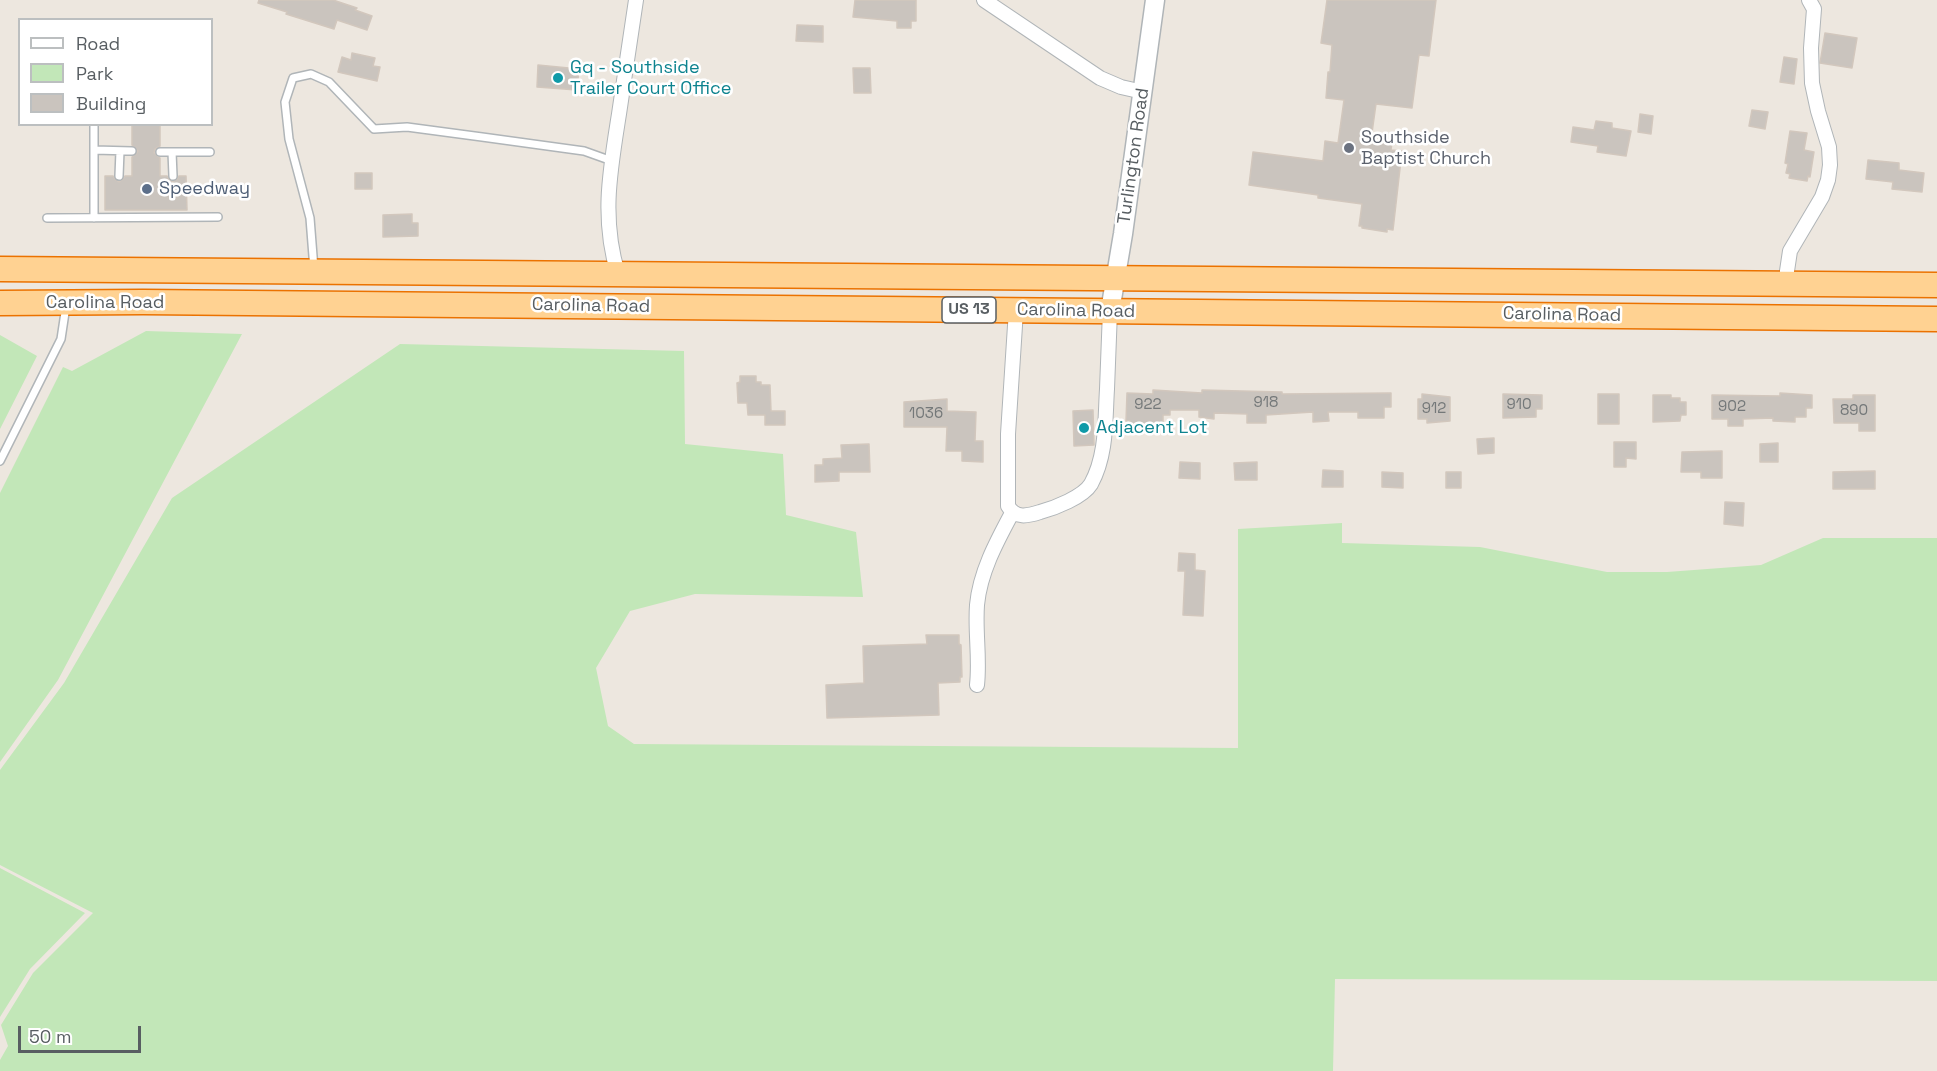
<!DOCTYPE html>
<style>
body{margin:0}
#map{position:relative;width:1937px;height:1071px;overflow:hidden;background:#ede7df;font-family:"Space Grotesk",sans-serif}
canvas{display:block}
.legend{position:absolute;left:18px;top:18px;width:195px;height:108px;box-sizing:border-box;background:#fff;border:2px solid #bcbfc0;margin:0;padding:8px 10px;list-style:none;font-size:18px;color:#585e62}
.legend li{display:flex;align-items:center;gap:12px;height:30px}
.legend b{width:30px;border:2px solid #bcbfc0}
.scale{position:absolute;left:18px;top:1026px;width:123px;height:27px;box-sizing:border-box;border:3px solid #585e62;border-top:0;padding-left:8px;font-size:18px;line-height:21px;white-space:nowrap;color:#585e62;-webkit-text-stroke:4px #fff;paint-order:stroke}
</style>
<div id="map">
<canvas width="1937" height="1071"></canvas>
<ul class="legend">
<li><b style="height:8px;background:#fff"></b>Road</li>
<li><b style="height:16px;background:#c2e7b8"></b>Park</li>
<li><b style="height:16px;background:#cac4be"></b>Building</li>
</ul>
<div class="scale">50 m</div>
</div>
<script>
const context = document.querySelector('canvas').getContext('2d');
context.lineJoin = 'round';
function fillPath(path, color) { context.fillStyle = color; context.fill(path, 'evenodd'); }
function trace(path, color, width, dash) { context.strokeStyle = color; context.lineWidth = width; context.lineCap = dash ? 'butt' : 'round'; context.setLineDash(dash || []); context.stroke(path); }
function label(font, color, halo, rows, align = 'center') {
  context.font = font + ' "Space Grotesk",sans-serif'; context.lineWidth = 5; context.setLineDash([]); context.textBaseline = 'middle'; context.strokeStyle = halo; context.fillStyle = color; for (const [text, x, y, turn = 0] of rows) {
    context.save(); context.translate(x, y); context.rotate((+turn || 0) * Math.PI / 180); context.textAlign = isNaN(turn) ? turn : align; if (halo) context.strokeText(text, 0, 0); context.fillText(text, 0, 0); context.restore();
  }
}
fillPath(new Path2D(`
 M 146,331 L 242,334 L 58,680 L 0,762 L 0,493 L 63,367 L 72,371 Z
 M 0,335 L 37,356 L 0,429 Z
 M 400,344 L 684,351 L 685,444 L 783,454 L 786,515 L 856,532 L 863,597 L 695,594 L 630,611 L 596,668 L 608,726 L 634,744 L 1238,748 L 1238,529 L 1342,523 L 1342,543 L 1480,547 L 1607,572 L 1667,572 L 1761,565 L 1823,538 L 1937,538 L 1937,981 L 1335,979 L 1333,1071 L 0,1071 L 0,1060 L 8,1046 L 1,1025 L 33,973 L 93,913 L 0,865 L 0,770 L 64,683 L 172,498 Z
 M 0,868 L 85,913 L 30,969 L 0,1017 Z`), '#c2e7b8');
const building = new Path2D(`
 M 259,0 L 333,0 L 357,8 L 355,10 L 372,16 L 367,30 L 337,20 L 334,29 L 286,14 L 287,12 L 258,3 Z
 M 855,0 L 916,0 L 916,21 L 911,21 L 911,28 L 897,28 L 897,21 L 853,17 Z
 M 1327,0 L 1436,0 L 1429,56 L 1419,55 L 1412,108 L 1376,104 L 1371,140 L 1392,142 L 1391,150 L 1402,151 L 1393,230 L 1387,229 L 1387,232 L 1362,228 L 1362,226 L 1359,226 L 1362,204 L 1318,198 L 1318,195 L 1249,185 L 1253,152 L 1323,161 L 1325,141 L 1338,143 L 1344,100 L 1326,98 L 1328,72 L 1330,72 L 1332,45 L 1321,43 Z
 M 797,25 L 823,26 L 823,42 L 796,41 Z
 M 1825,33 L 1857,38 L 1852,68 L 1820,63 Z
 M 352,53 L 375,58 L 373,66 L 380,67 L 377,81 L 338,72 L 342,57 L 351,60 Z
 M 1784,57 L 1797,59 L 1794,84 L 1780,82 Z
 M 538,65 L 579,69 L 577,90 L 537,87 Z
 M 853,68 L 870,68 L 871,93 L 854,93 Z
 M 1752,110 L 1768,112 L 1765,129 L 1749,126 Z
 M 1640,114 L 1653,116 L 1651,134 L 1638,132 Z
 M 1596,121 L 1612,123 L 1612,128 L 1631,131 L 1626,156 L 1597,152 L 1598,146 L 1571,142 L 1573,127 L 1594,130 Z
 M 132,124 L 160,124 L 160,146 L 155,149 L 154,153 L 160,158 L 160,176 L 167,176 L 169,179 L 173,182 L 176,180 L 179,176 L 186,176 L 187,210 L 105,210 L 105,176 L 113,176 L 116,180 L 119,182 L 123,179 L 125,176 L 132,176 L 132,157 L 136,154 L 138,151 L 132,145 Z
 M 1790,131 L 1807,133 L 1804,150 L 1814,152 L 1810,177 L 1808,176 L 1807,181 L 1789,178 L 1790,174 L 1786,173 L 1788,164 L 1785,163 Z
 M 1868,160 L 1899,163 L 1899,170 L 1924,173 L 1922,192 L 1892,189 L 1893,182 L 1866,179 Z
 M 355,173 L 372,173 L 372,189 L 355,189 Z
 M 412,214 L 412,223 L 418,223 L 418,236 L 383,237 L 383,215 Z
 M 740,376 L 756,376 L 756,382 L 761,382 L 761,385 L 770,385 L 771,411 L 785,411 L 785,425 L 765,425 L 765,415 L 748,415 L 747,403 L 738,403 L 737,383 L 740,382 Z
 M 1153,390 L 1202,393 L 1202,390 L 1282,392 L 1282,394 L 1391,393 L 1391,407 L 1384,407 L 1384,418 L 1358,418 L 1358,412 L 1328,412 L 1329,421 L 1313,422 L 1313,412 L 1266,415 L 1266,423 L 1247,423 L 1247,414 L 1214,413 L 1214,419 L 1199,417 L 1199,410 L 1170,410 L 1170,415 L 1163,415 L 1163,425 L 1130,424 L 1130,421 L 1126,421 L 1127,393 L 1153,394 Z
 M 1780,393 L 1812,395 L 1812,408 L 1806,408 L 1806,417 L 1795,417 L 1795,422 L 1773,421 L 1773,418 L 1743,419 L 1743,426 L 1728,426 L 1728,419 L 1712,419 L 1712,395 L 1780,396 Z
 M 1422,394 L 1450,397 L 1450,421 L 1427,423 L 1427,419 L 1418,419 L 1418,399 L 1422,399 Z
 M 1503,394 L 1542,395 L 1542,409 L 1536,409 L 1536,417 L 1503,418 Z
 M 1598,394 L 1619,394 L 1619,424 L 1598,424 Z
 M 1653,395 L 1671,395 L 1671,398 L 1680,398 L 1680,402 L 1686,402 L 1686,415 L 1681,415 L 1680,421 L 1653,422 Z
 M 1853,395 L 1875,395 L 1875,431 L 1859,431 L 1859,423 L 1834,423 L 1833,399 L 1853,399 Z
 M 947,399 L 947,411 L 976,412 L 975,441 L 983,441 L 983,462 L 962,461 L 962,451 L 946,451 L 947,427 L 904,427 L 904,402 Z
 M 1093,410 L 1094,445 L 1074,446 L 1073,411 Z
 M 1494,438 L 1494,453 L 1478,454 L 1477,439 Z
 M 1614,442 L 1636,442 L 1636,459 L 1626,458 L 1626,467 L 1614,467 Z
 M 1778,443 L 1778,462 L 1760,462 L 1760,444 Z
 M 869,444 L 870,472 L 839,472 L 839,481 L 815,482 L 815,465 L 823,465 L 823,459 L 842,458 L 841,445 Z
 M 1722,451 L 1722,478 L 1701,478 L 1701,472 L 1681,472 L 1682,452 Z
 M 1180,462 L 1200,463 L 1200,479 L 1179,478 Z
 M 1257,462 L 1257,480 L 1235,480 L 1234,463 Z
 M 1323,470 L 1343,471 L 1343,487 L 1322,487 Z
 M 1875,471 L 1875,489 L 1833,489 L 1833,472 Z
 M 1382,472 L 1403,473 L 1403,488 L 1382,487 Z
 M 1446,472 L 1461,472 L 1461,488 L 1446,488 Z
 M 1725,502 L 1744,503 L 1743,526 L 1724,524 Z
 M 1179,553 L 1195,554 L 1195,570 L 1205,571 L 1203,616 L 1183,615 L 1185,571 L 1178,571 Z
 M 926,635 L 959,635 L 959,644 L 961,645 L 962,677 L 960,677 L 960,682 L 938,683 L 939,715 L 827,718 L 826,685 L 864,683 L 863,646 L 927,644 Z`);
fillPath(building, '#cac4be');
trace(building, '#d2c7bd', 1.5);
const service = new Path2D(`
 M 94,124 L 94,150 L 132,151
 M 160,152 L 210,152
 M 172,152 L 173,176
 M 119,176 L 120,151
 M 47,218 L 218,217
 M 94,218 L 94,150
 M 314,269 L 310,218 L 289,139 L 285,102 L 293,78 L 311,74 L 329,82 L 374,129 L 407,127 L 482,137 L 584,151 L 612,161
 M 0,461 L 61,339 L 66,306`);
const minor = new Path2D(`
 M 984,0 L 1100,78 L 1121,87 L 1143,92
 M 618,274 C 601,218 610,171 619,114 C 625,76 630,38 636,0
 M 1787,284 L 1787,271 L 1790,251 L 1822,197 L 1828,180 L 1830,165 L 1829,147 L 1818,111 L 1812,83 L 1811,48 L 1814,9 L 1809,0
 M 1016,310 L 1008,434 L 1008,506 C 1015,519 1028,516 1040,512 C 1055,508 1083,497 1091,484 C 1107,455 1105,420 1107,389 C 1108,363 1109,337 1110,311
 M 977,685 C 980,658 975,632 977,605 C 980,572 997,541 1012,513`);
const tertiary = new Path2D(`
 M 1110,311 L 1123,234 L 1155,0`);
const trunk = new Path2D(`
 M 0,269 L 1937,285
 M 0,303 L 143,302 L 1937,319`);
trace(service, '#b0b5b8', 10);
trace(minor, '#b0b5b8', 16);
trace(tertiary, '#b0b5b8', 21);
trace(trunk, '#eb7200', 27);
trace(service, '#fff', 7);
trace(minor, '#fff', 14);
trace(tertiary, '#fff', 18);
trace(trunk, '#ffd292', 24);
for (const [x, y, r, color] of [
 [558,78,6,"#0f9aa8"],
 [1349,148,6,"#6b7280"],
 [147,189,6,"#5c6f8a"],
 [1084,428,6,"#0f9aa8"]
]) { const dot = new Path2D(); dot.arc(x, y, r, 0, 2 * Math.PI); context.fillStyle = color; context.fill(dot); trace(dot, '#fff', 2); }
label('15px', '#747879', null, [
 ["918",1266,403],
 ["922",1148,405],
 ["910",1519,405],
 ["902",1732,407],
 ["912",1434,409],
 ["890",1854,411],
 ["1036",926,414]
]);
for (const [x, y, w] of [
 [969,310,54]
]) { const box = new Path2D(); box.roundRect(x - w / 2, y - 13, w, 26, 4.5); context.fillStyle = '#fff'; context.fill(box); trace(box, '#585e62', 1.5); }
label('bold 16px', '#585e62', null, [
 ["US 13",969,310]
]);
label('18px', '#0d838f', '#fff', [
 ["Gq - Southside",570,68],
 ["Trailer Court Office",570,89],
 ["Adjacent Lot",1096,428]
], 'left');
label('18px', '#5b616d', '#fff', [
 ["Southside",1361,138],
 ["Baptist Church",1361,159]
], 'left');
label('18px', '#585e62', '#fff', [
 ["Turlington Road",1134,156,-82],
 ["Carolina Road",105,303],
 ["Carolina Road",591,306,1],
 ["Carolina Road",1076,311,1],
 ["Carolina Road",1562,315,1]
]);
label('18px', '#4e5e75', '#fff', [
 ["Speedway",159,189]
], 'left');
</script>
